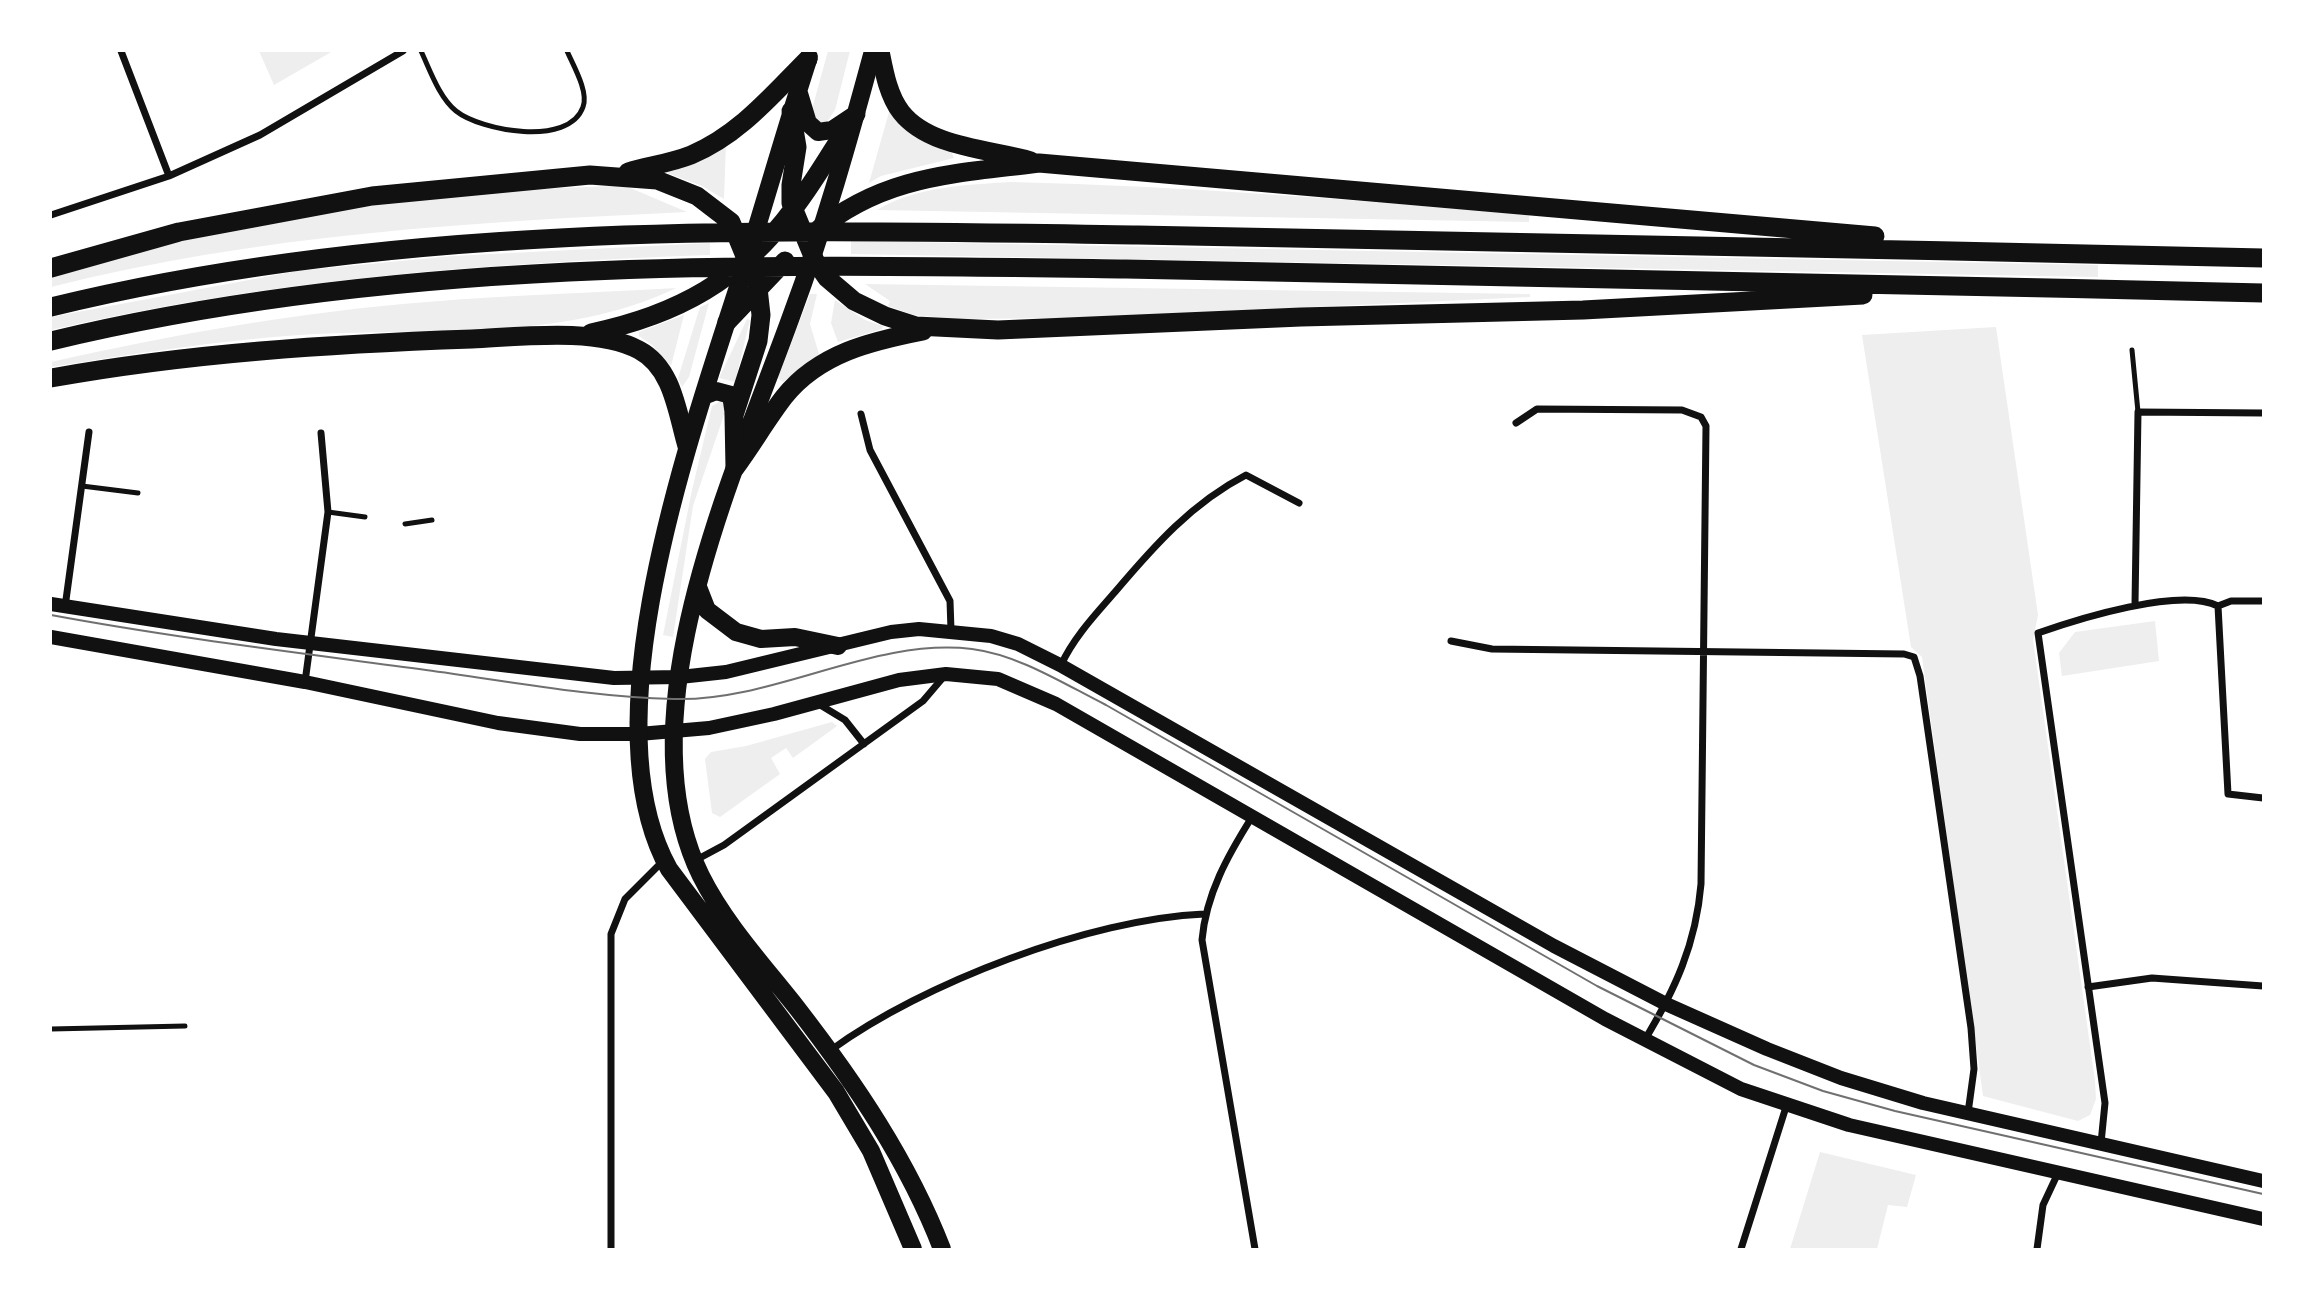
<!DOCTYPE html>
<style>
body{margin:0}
#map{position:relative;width:2314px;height:1300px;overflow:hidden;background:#fff;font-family:"Roboto Serif",serif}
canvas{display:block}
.frame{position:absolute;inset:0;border:52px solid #fff;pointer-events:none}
</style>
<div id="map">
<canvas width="2314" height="1300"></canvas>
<div class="frame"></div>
</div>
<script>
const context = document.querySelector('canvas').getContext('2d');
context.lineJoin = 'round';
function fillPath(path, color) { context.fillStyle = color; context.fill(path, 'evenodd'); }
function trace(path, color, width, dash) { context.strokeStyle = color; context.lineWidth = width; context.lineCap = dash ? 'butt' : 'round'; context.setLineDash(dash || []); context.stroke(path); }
fillPath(new Path2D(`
 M 259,51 L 333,51 L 274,85 Z
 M 828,51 L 850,51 L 835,110 L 826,123 L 817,123 L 812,109 Z
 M 889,112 L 907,131 L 952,153 L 954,158 L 881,176 L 869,183 Z
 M 726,143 L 724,199 L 702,186 L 659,170 Z
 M 1011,182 C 1184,186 1357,200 1529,215 L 1529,222 L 877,210 C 917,186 966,185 1011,182 Z
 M 616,186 L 628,187 L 687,212 C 473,222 260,234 51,287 L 51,276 C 148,248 246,224 346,207 C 435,192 527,189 616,186 Z
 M 851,241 L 2098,265 L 2098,277 L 851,254 Z
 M 710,243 L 710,255 C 485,263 271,279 51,330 L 51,317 L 297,271 L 452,256 Z
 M 865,284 L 1530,294 L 1530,297 L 1074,318 L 957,319 L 914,315 L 888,306 L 890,301 Z
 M 676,288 C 563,343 421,327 299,335 C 215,341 133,354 51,367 L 51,362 C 175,334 300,312 427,302 C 510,295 593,293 676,288 Z
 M 810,294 L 817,294 L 810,324 L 819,354 L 783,382 L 778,378 Z
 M 835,300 L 865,320 L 883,326 L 882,329 L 838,342 L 831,323 Z
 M 709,303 L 689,377 L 682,387 L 678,378 L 700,307 Z
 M 684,315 L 671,366 L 652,345 L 639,336 L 639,332 Z
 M 747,319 L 750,320 L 735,382 L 719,378 Z
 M 1996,327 L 2038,615 L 2033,640 L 2095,1081 L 2096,1099 L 2090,1115 L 2078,1121 L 1983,1096 L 1922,657 L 1911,647 L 1862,335 Z
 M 721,401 L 727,406 L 693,506 L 673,637 L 663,635 L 692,490 L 712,406 Z
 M 2155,621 L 2159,661 L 2062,676 L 2059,653 L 2075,632 Z
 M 832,722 L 837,726 L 793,758 L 786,748 L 771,758 L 780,774 L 720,817 L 712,813 L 705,759 L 711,752 L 746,746 Z
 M 1820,1152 L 1916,1175 L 1907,1207 L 1888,1205 L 1877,1249 L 1790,1249 Z`), '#eee');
trace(new Path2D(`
 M 421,51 C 430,70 439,97 456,111 C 481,131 569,147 583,107 C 589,92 573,65 567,51
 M 2132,350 L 2138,412
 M 82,486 L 138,493
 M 328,512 L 365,517
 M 405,524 L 432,520
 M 51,1029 L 185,1026`), '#111', 5);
trace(new Path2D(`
 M 121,51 L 169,176
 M 51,215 L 169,176 L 260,135 L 403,51
 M 861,414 L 870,450 L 950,601 L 951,630
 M 1516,423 L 1537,409 L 1682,410 L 1701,417 L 1706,426 L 1701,884 C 1696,944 1675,990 1644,1041
 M 2135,604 L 2138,412 L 2263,413
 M 2218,606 L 2228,794 L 2263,798
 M 65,607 L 89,432
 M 1451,641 L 1492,649 L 1904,654 L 1914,657 L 1920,676 L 1971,1028 L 1974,1069 L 1968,1113
 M 1061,665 C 1074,637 1095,615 1115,592 C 1154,546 1192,503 1246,475 L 1299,503
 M 305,682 L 328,512 L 321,433
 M 817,703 L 845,720 L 864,744
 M 1252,817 C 1228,855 1206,894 1202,940 L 1255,1249
 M 696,860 L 724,845 L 923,701 L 946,674
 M 2088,987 L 2152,978 L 2263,986
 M 831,1050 C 923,983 1090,919 1204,914
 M 2101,1143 L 2105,1103 L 2038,633 C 2078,619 2179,587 2218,606 L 2231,601 L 2263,601
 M 611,1249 L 611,934 L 625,899 L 664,860
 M 1741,1249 L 1786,1107
 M 2037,1249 L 2043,1205 L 2058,1173`), '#111', 7);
trace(new Path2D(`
 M 51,604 L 276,639 L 614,678 L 680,677 L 726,672 L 891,632 L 919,629 L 991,636 L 1018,644 L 1060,665 L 1554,946 L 1666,1004 L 1767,1049 L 1841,1078 L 1923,1103 L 2263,1181
 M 51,637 L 305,682 L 498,723 L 580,734 L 639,734 L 709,728 L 774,714 L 899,680 L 946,674 L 998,679 L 1056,704 L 1605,1019 L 1741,1089 L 1849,1125 L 2263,1219`), '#111', 14);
trace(new Path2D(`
 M 873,51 C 849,140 824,228 792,314 C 736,470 621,715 701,876 C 725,924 764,966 797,1008 C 855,1083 908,1161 942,1249
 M 809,57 C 787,124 768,192 747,259 C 698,415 584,717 669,869 L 836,1092 L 871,1151 L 913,1249
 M 798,90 L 808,123 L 818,132 L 832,130 L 856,114
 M 703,396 L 716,391 L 731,395 L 734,415
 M 698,587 L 707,610 L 736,632 L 761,639 L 795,637 L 838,646`), '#111', 18);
trace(new Path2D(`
 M 880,51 C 884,71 888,95 901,112 C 929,148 991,149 1031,161
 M 791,111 L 797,147 L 791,185 L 791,203 L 815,261 L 827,278 L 854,301 L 885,316 L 916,326 L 998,330 L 1301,317 L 1583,310 L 1863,295
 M 628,172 C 648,166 671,163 691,155 C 739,135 772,95 808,59
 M 814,233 C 883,175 954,174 1039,163 L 1875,236
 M 51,268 L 179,232 L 372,196 L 590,175 L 657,180 L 697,196 L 731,222 L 758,288 L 761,315 L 758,341 L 734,415 L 735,468
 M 51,307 C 406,220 774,230 1138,235 C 1513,240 1888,250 2263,258
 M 727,322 L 785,261
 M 591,333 C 677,315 741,280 794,208 C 817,178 835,145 856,114
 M 51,341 C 403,256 766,264 1126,269 C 1505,274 1884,284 2263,293
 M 51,378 C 190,353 330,344 472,339 C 518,337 597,327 639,350 C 673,368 677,412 687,446
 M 735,468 C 752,445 767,419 784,397 C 819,353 872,341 923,331`), '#111', 19);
trace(new Path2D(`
 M 51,615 C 175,638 301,653 426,670 C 508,681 591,697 674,699 C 774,702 873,637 972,649 C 1019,655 1064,684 1106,705 L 1597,986 L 1754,1065 L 1823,1091 L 1895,1111 L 2263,1194`), '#707070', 2);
</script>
